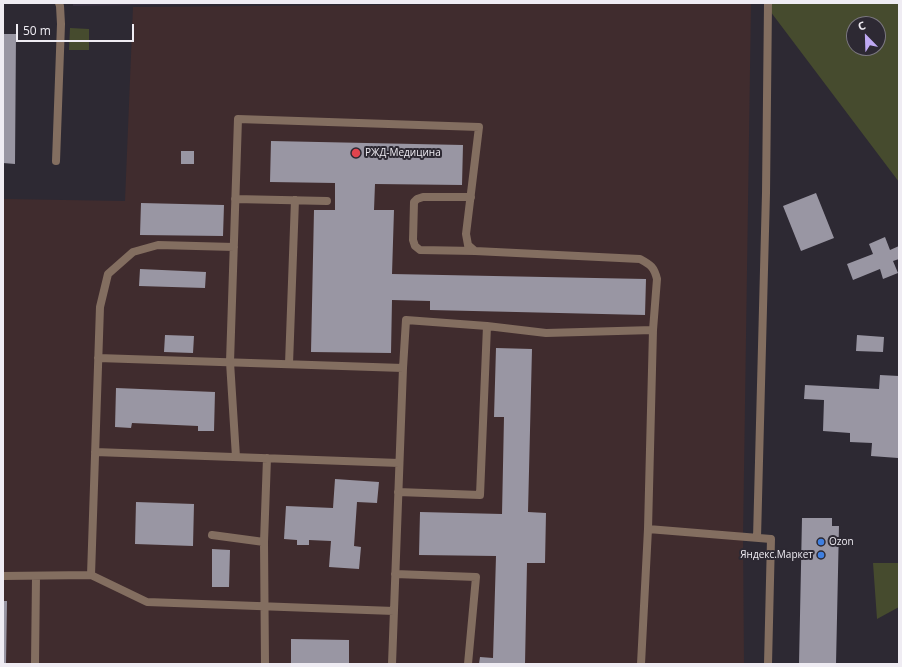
<!DOCTYPE html>
<meta charset="utf-8">
<style>
body{margin:0}
#map{position:relative;width:902px;height:667px;overflow:hidden;background:#2d2933;font-family:"Open Sans",sans-serif}
canvas{display:block}
.frame{position:absolute;inset:0;border:4px solid #efecf3;pointer-events:none}
.north{position:absolute;left:846px;top:16px;width:40px;height:40px;box-sizing:border-box;background:#2d2933;border:1px solid #7b7780;border-radius:50%;rotate:337deg;font-size:11px;font-weight:700;line-height:16px;text-align:center;color:#efecf3}
.north::after{content:'';display:block;margin:auto;width:14px;height:18px;background:#bfa9f4;clip-path:polygon(50% 0,100% 100%,50% 72%,0 100%)}
.scale{position:absolute;left:16px;top:24px;width:118px;height:18px;box-sizing:border-box;border:2px solid #efecf3;border-top:0;padding-left:5px;font-size:12px;line-height:14px;white-space:nowrap;color:#efecf3;-webkit-text-stroke:3px #2d2933;paint-order:stroke}
</style>
<div id="map">
<canvas width="902" height="667"></canvas>
<div class="frame"></div>
<div class="north">С</div>
<div class="scale">50 m</div>
</div>
<script>
const context = document.querySelector('canvas').getContext('2d');
context.lineJoin = 'round';
function fillPath(path, color) { context.fillStyle = color; context.fill(path, 'evenodd'); }
function trace(path, color, width, dash) { context.strokeStyle = color; context.lineWidth = width; context.lineCap = dash ? 'butt' : 'round'; context.setLineDash(dash || []); context.stroke(path); }
function label(font, color, halo, rows, align = 'center') {
  context.font = font + ' "Open Sans",sans-serif'; context.lineWidth = 4; context.setLineDash([]); context.textBaseline = 'middle'; context.strokeStyle = halo; context.fillStyle = color; for (const [text, x, y, turn = 0] of rows) {
    context.save(); context.translate(x, y); context.rotate((+turn || 0) * Math.PI / 180); context.textAlign = isNaN(turn) ? turn : align; if (halo) context.strokeText(text, 0, 0); context.fillText(text, 0, 0); context.restore();
  }
}
fillPath(new Path2D(`
 M 73,3 L 281,3 L 73,6 Z`), '#373040');
fillPath(new Path2D(`
 M 620,3 L 751,3 L 743,537 L 744,664 L 3,664 L 3,199 L 125,201 L 133,7 Z`), '#402c2e');
fillPath(new Path2D(`
 M 764,3 L 899,3 L 899,182 ZM 854,24 L 878,24 L 878,48 L 854,48 Z
 M 70,28 L 89,29 L 89,50 L 69,50 Z
 M 873,563 L 899,563 L 899,607 L 877,619 Z`), '#464b2e');
fillPath(new Path2D(`
 M 3,34 L 16,34 L 15,164 L 3,163 Z
 M 271,141 L 463,145 L 462,185 L 375,184 L 374,210 L 394,210 L 392,274 L 646,279 L 645,315 L 430,310 L 430,301 L 392,300 L 391,353 L 311,352 L 314,210 L 335,210 L 335,183 L 270,182 Z
 M 181,151 L 194,151 L 194,164 L 181,164 Z
 M 816,193 L 834,238 L 801,251 L 783,206 Z
 M 141,203 L 224,205 L 223,236 L 140,235 Z
 M 885,237 L 890,250 L 899,246 L 899,259 L 893,261 L 898,273 L 883,279 L 880,269 L 853,280 L 847,264 L 873,254 L 869,244 Z
 M 140,269 L 206,272 L 205,288 L 139,286 Z
 M 165,335 L 194,336 L 193,353 L 164,352 Z
 M 857,335 L 884,337 L 883,352 L 856,351 Z
 M 496,348 L 532,349 L 528,512 L 546,513 L 545,563 L 527,563 L 525,664 L 479,664 L 480,657 L 493,658 L 496,556 L 419,555 L 420,512 L 502,514 L 504,417 L 494,417 Z
 M 880,375 L 899,376 L 898,458 L 871,456 L 872,443 L 850,442 L 850,433 L 823,431 L 824,400 L 804,399 L 805,385 L 879,389 Z
 M 116,388 L 215,392 L 214,431 L 198,431 L 198,426 L 132,423 L 131,428 L 115,427 Z
 M 335,479 L 379,482 L 377,503 L 357,502 L 354,546 L 361,547 L 359,569 L 329,567 L 331,541 L 309,540 L 309,545 L 297,545 L 297,540 L 284,539 L 286,506 L 333,508 Z
 M 136,502 L 194,504 L 193,546 L 135,544 Z
 M 802,518 L 832,518 L 832,526 L 839,526 L 836,664 L 799,664 Z
 M 212,549 L 230,550 L 229,587 L 212,587 Z
 M 3,601 L 7,601 L 6,664 L 3,664 Z
 M 291,639 L 349,640 L 349,664 L 291,664 Z`), '#9996a3');
trace(new Path2D(`
 M 56,161 L 61,24 L 60,6 L 59,3
 M 471,197 L 423,197 L 417,199 L 414,202 L 413,240 L 415,246 L 420,250 L 475,251
 M 235,199 L 327,201
 M 98,358 L 403,368
 M 289,364 L 295,200
 M 95,452 L 399,463
 M 236,457 L 230,362 L 238,119 L 479,127 L 466,234 L 468,245 L 475,251 L 640,259 C 651,265 654,267 657,279 L 653,330 L 648,529 L 641,664
 M 398,492 L 480,495 L 487,326
 M 648,529 L 771,539 L 768,664
 M 212,535 L 264,542
 M 757,538 L 766,193 L 768,3
 M 395,574 L 476,577 L 468,664
 M 91,575 L 100,307 L 108,274 L 133,252 L 158,245 L 234,247
 M 3,576 L 91,575 L 147,602 L 394,611
 M 35,664 L 36,577
 M 265,664 L 264,542 L 267,458
 M 392,664 L 403,368 L 406,320 L 487,326 L 546,333 L 653,330`), '#836e60', 8);
for (const [x, y, r, color] of [
 [356,153,5,"#e0444e"],
 [821,542,4,"#3f7fe0"],
 [821,555,4,"#3f7fe0"]
]) { const dot = new Path2D(); dot.arc(x, y, r, 0, 2 * Math.PI); context.fillStyle = color; context.fill(dot); trace(dot, '#2d2933', 1.5); }
label('10px', '#efecf3', '#2d2933', [
 ["РЖД-Медицина",365,153],
 ["Ozon",829,542],
 ["Яндекс.Маркет",813,555,"right"]
], 'left');
</script>
